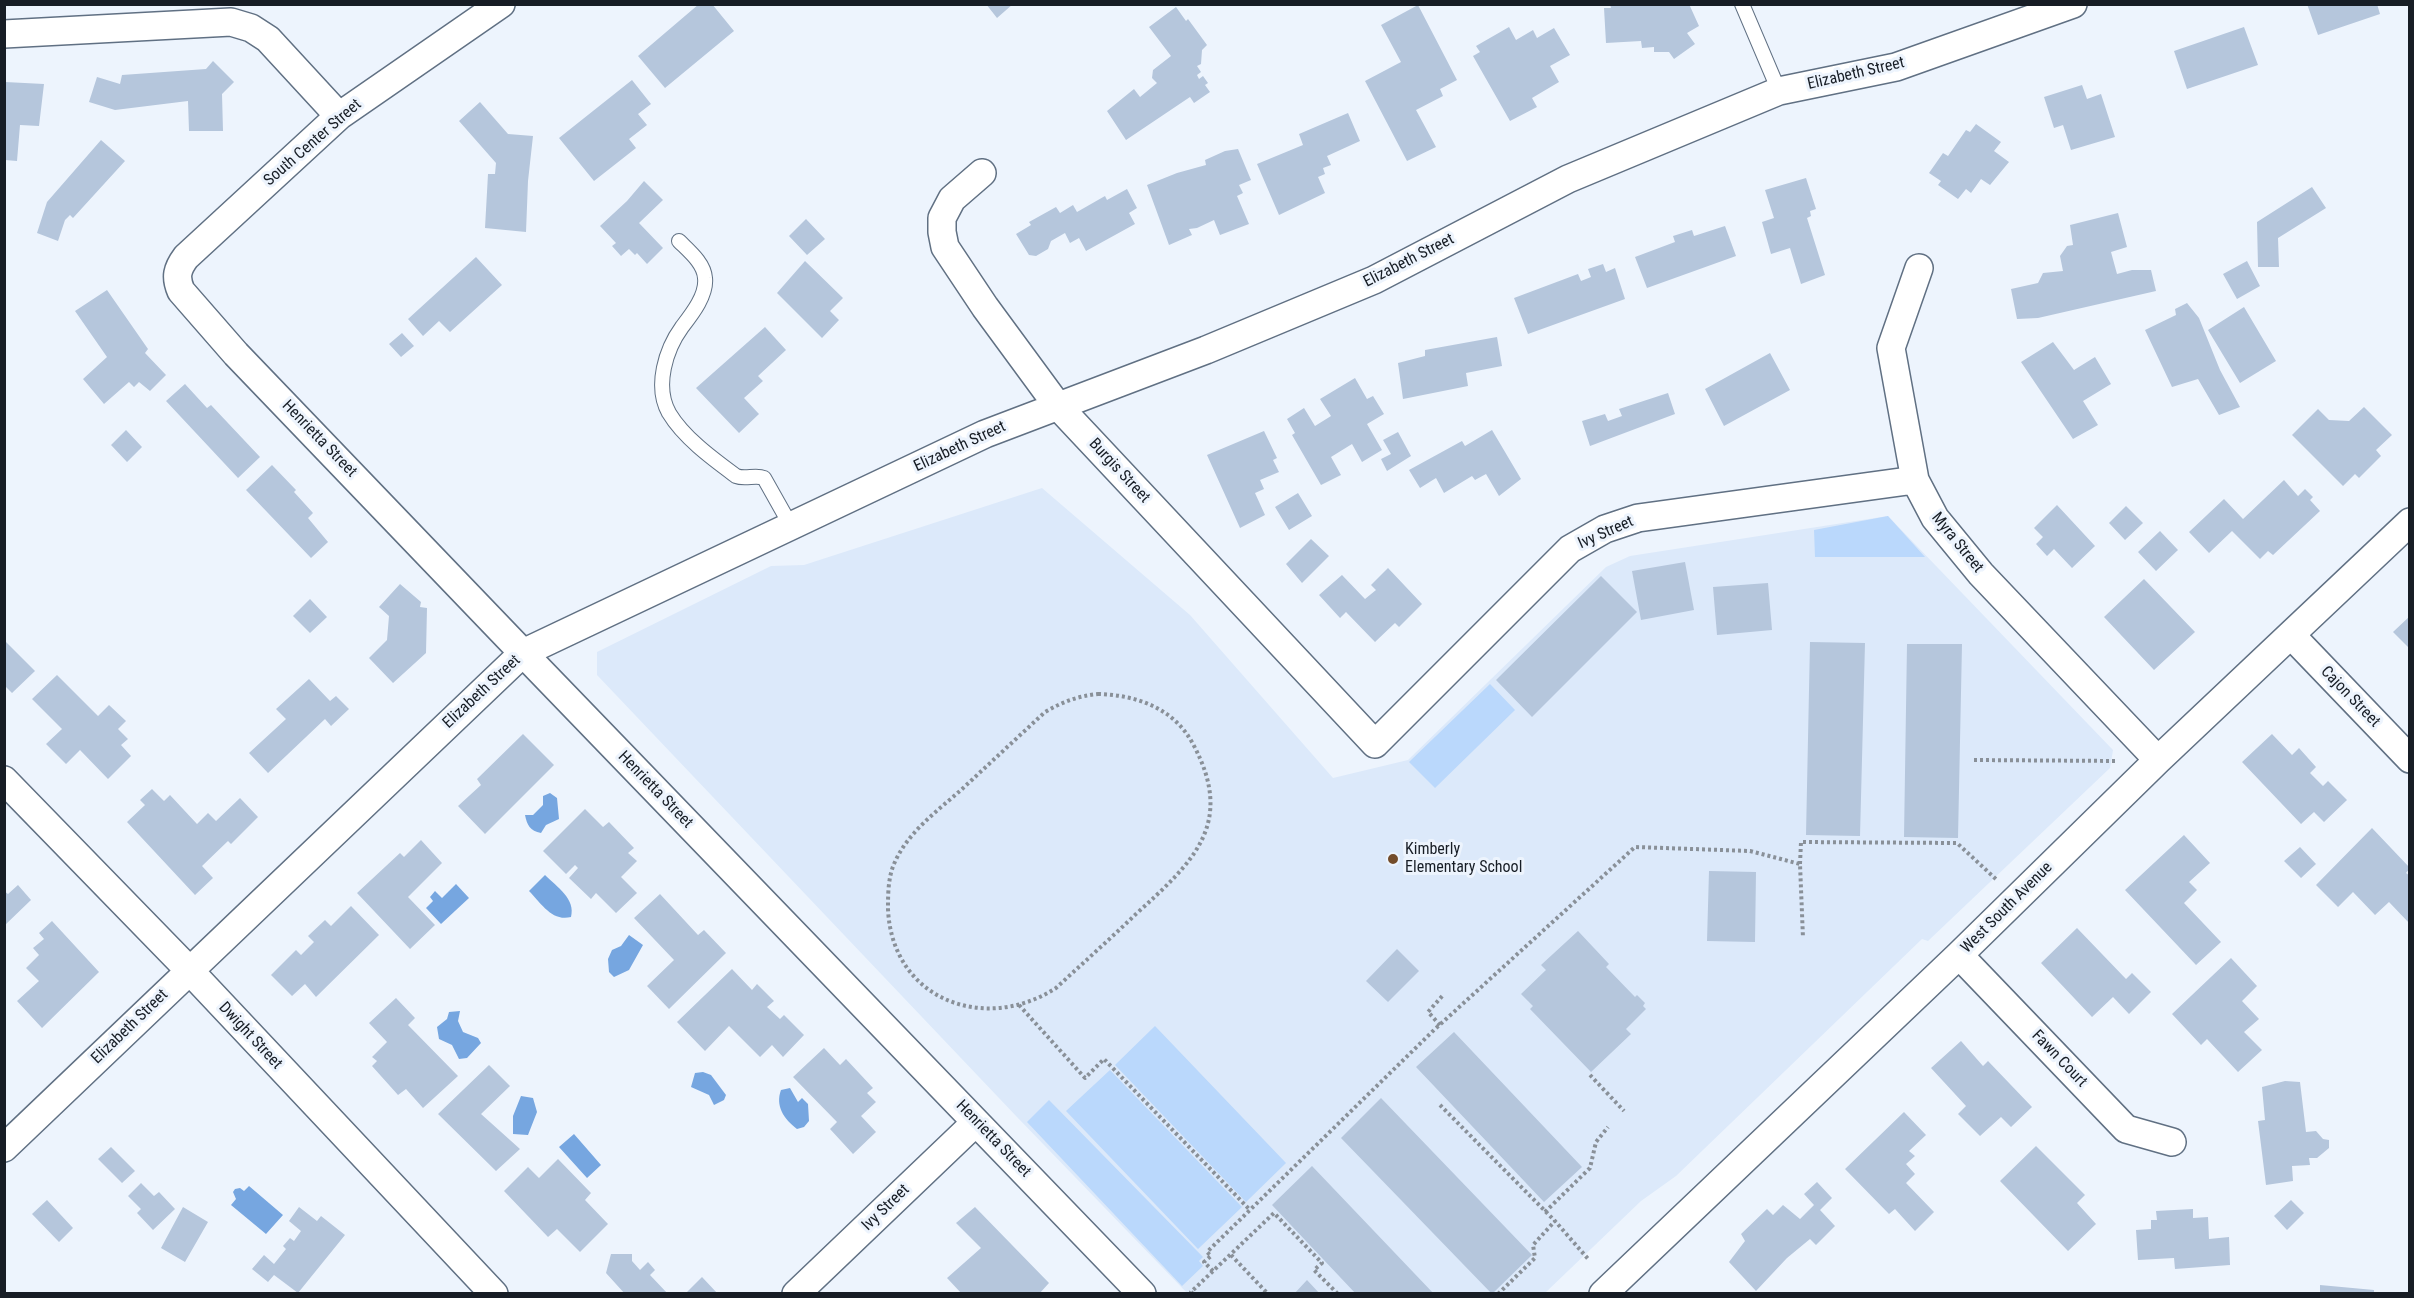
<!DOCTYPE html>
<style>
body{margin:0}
#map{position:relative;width:2414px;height:1298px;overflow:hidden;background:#edf4fd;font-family:"Roboto Condensed",sans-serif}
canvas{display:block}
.frame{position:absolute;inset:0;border:6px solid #171d25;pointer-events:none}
</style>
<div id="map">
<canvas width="2414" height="1298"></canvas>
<div class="frame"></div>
</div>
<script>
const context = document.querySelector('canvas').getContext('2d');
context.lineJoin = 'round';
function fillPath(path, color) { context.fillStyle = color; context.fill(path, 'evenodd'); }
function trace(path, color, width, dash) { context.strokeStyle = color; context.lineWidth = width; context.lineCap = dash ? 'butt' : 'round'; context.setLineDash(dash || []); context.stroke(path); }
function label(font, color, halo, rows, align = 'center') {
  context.font = font + ' "Roboto Condensed",sans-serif'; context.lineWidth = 6; context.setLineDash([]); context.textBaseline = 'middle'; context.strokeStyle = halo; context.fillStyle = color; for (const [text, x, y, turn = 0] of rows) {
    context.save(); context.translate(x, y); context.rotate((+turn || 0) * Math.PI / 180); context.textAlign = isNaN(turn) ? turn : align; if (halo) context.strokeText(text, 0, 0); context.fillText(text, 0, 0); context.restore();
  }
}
fillPath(new Path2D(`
 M 1042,488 L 1190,615 L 1333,778 L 1408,760 L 1606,567 L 1630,556 L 1888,516 L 2113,750 L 2110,768 L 1928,941 L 1922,939 L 1676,1176 L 1641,1201 L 1545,1293 L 1188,1294 L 1017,1117 L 597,675 L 597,652 L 771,566 L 804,565 Z`), '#dce9fa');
fillPath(new Path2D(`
 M 1888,516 L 1925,557 L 1815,557 L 1814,530 Z
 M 1490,684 L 1515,710 L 1435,788 L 1409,762 Z
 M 1155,1026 L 1286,1163 L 1246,1202 L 1115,1065 Z
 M 1110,1070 L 1242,1207 L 1198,1249 L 1066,1111 Z
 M 1049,1100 L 1203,1257 L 1199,1261 L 1203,1266 L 1182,1286 L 1027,1122 Z`), '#bad8fc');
fillPath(new Path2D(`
 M 550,793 L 557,798 L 559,819 L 546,825 L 541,833 C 530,831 527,825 525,815 L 533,815 L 543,805 L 543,796 Z
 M 545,875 C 557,887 576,899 571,917 C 552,922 541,903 529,891 Z
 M 456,884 L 469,898 L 441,924 L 426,908 L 433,901 L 430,897 L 435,891 L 442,898 Z
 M 629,935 L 643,945 L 629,970 L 614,977 L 609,972 L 608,959 L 612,950 L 621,946 Z
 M 460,1011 L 458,1021 L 463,1032 L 478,1038 L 481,1043 L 467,1058 L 459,1059 L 452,1045 L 439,1039 L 437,1027 L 447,1019 L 449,1012 Z
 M 703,1072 L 711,1075 L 726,1095 L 724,1100 L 714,1105 L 709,1095 L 691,1087 L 695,1073 Z
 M 790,1088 L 798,1102 L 802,1098 L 808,1104 L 809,1121 L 804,1127 L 797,1129 C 784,1119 775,1106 781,1090 Z
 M 521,1096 L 533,1098 L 537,1112 L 528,1135 L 513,1134 L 513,1116 Z
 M 574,1134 L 601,1165 L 587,1178 L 559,1147 Z
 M 249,1186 L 283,1215 L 266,1234 L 231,1205 L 236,1199 L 233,1192 L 235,1189 L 240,1188 L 244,1191 Z`), '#76a6e0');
fillPath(new Path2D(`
 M 699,4 L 712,4 L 734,31 L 665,88 L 638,56 Z
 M 986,4 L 1013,4 L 997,18 Z
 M 1610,4 L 1689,4 L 1699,26 L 1687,33 L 1695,44 L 1674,59 L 1669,52 L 1654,52 L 1654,47 L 1642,48 L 1641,41 L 1606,43 L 1604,8 L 1611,8 Z
 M 2307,4 L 2377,4 L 2380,14 L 2318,35 Z
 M 1418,5 L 1457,80 L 1440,89 L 1443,96 L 1416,110 L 1436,147 L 1407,161 L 1365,81 L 1401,62 L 1381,25 Z
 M 1176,7 L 1186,21 L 1188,19 L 1207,45 L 1202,50 L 1201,64 L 1197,66 L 1201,72 L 1197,75 L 1199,79 L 1203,76 L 1208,83 L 1205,85 L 1210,92 L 1194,103 L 1190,97 L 1126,140 L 1107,111 L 1134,89 L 1140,97 L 1157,83 L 1152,78 L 1153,70 L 1171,56 L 1149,27 Z
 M 1509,27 L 1516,40 L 1533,30 L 1537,38 L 1554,28 L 1570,55 L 1550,66 L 1559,82 L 1532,98 L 1537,107 L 1510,121 L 1473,56 L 1480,52 L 1476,46 Z
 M 2244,27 L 2258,65 L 2187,89 L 2174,51 Z
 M 213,61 L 234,82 L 222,94 L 223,131 L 189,131 L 188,101 L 115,110 L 89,102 L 97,77 L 120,84 L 122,75 L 206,69 Z
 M 632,80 L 651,104 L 638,114 L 647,125 L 629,139 L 636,148 L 594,181 L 559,138 Z
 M 5,82 L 44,84 L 39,126 L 20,125 L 17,161 L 5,160 Z
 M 2082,85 L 2087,99 L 2101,94 L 2115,137 L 2071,150 L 2063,125 L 2054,128 L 2044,97 Z
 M 480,102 L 508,134 L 533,136 L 528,181 L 526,232 L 485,228 L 488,174 L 495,174 L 496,163 L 459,121 Z
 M 1348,113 L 1360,141 L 1327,156 L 1331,165 L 1323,168 L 1325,174 L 1318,177 L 1325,193 L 1279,215 L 1257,164 L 1303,145 L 1299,134 Z
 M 1976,124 L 2001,142 L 1994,151 L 2009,162 L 1990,185 L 1981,179 L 1971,193 L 1966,189 L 1958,199 L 1938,185 L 1941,181 L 1929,173 L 1943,153 L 1948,156 L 1966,130 L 1970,132 Z
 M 101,140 L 125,161 L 73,218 L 70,215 L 65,220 L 58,241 L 37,233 L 47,202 Z
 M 1238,149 L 1251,180 L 1239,185 L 1243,193 L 1237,196 L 1249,224 L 1220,235 L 1214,220 L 1197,228 L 1189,229 L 1192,235 L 1169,245 L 1147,185 L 1177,173 L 1206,165 L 1205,160 L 1225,151 Z
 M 1806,178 L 1816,209 L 1810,211 L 1811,216 L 1807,218 L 1825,275 L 1801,284 L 1790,248 L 1771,254 L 1762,222 L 1774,218 L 1765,190 Z
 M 644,181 L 663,200 L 639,223 L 663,248 L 647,264 L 637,253 L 635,255 L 629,249 L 621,256 L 612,246 L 616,243 L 600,226 L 627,201 Z
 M 2312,187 L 2326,208 L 2278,238 L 2279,267 L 2258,267 L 2257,222 Z
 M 1127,189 L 1137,208 L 1129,213 L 1135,224 L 1086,251 L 1079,238 L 1070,243 L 1065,233 L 1051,241 L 1048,249 L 1036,256 L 1029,255 L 1016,234 L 1031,225 L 1029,222 L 1056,207 L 1060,213 L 1073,205 L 1077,212 L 1105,196 L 1107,200 Z
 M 2118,213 L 2127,247 L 2111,252 L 2117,274 L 2132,270 L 2151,270 L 2156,291 L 2038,318 L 2017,319 L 2011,289 L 2038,283 L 2043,273 L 2063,271 L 2060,256 L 2067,246 L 2073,245 L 2070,225 Z
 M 806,219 L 825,239 L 807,255 L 789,236 Z
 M 1725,226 L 1736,256 L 1647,288 L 1635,257 L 1675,242 L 1673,236 L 1692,230 L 1694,236 Z
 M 476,257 L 502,285 L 450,332 L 439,321 L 423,336 L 408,319 Z
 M 805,261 L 843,298 L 830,311 L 839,320 L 822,338 L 777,293 Z
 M 2247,261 L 2260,286 L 2237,299 L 2223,274 Z
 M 1603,264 L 1606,272 L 1615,268 L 1625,299 L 1528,334 L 1514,298 L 1578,274 L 1581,281 L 1591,277 L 1588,269 Z
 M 107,290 L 148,349 L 145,353 L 166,375 L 150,391 L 139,382 L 134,387 L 129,382 L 104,404 L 83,379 L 107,357 L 75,311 Z
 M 2187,303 L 2199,318 L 2220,370 L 2240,407 L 2219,415 L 2198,379 L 2172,387 L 2145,330 L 2176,315 L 2175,309 Z
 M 2244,307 L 2276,361 L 2240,383 L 2208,330 Z
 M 765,327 L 786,350 L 758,376 L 763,381 L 744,398 L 759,414 L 739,433 L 696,388 Z
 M 402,333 L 414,346 L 401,357 L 389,344 Z
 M 1497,337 L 1502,366 L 1466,373 L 1468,386 L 1403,399 L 1398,363 L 1425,356 L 1425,350 Z
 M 2053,342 L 2074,370 L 2095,357 L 2111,384 L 2083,401 L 2098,425 L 2073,439 L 2021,362 Z
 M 1770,353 L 1790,390 L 1724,426 L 1705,389 Z
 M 1355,378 L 1367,399 L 1373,396 L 1384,414 L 1367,424 L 1382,450 L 1362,462 L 1352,444 L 1331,457 L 1341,475 L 1321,485 L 1292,435 L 1295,433 L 1287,419 L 1304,408 L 1315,426 L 1331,416 L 1320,399 Z
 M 185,384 L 207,408 L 211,405 L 260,457 L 238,478 L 166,401 Z
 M 1668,393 L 1675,414 L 1590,446 L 1582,421 L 1605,414 L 1608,421 L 1622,416 L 1619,409 Z
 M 2364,407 L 2392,435 L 2376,450 L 2381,456 L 2359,478 L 2355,474 L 2343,486 L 2292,435 L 2318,409 L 2329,420 L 2349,421 Z
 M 126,430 L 142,447 L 127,462 L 111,445 Z
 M 1492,430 L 1521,479 L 1499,496 L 1486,474 L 1475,480 L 1472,476 L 1444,493 L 1436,478 L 1420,488 L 1409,470 L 1462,441 L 1465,446 Z
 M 1264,431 L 1277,458 L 1273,460 L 1279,472 L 1260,480 L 1264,489 L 1255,493 L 1265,515 L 1240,528 L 1207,455 Z
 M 1398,432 L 1411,456 L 1387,471 L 1381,459 L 1391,454 L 1383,440 Z
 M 272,465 L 296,490 L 294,492 L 313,513 L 308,518 L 328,542 L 311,558 L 246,490 Z
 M 2284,480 L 2298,496 L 2305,489 L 2313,497 L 2310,500 L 2320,511 L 2273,555 L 2268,551 L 2260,559 L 2232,531 L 2209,553 L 2189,532 L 2224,499 L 2243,519 Z
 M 1298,493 L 1312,516 L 1289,530 L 1275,507 Z
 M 2057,505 L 2095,546 L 2072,568 L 2054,549 L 2047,556 L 2036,544 L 2043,537 L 2034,528 Z
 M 2126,506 L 2143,523 L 2125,540 L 2109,523 Z
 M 2160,531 L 2178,550 L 2156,571 L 2138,552 Z
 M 1311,539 L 1329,556 L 1302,583 L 1286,564 Z
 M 1685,562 L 1694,610 L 1641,620 L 1632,571 Z
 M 1388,568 L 1422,604 L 1399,627 L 1395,623 L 1375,642 L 1346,612 L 1340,618 L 1319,595 L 1342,575 L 1365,599 L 1376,590 L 1371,585 Z
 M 1601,576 L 1637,612 L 1532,717 L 1496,680 Z
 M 2144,579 L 2195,632 L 2154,670 L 2104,617 Z
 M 1768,583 L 1772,630 L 1717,635 L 1713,587 Z
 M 400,584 L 421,602 L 420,607 L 427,608 L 426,653 L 393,683 L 369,658 L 387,640 L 389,616 L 379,607 Z
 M 310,599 L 327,617 L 310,633 L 293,616 Z
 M 2410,616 L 2410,649 L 2393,632 Z
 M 4,640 L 35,671 L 12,693 L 4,685 Z
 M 1810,642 L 1865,643 L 1860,836 L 1806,835 Z
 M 1907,644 L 1962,644 L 1958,838 L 1904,837 Z
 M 57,675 L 98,716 L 109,705 L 126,721 L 118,729 L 128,739 L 121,745 L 131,756 L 108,779 L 80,750 L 66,764 L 46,744 L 62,729 L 32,699 Z
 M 309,679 L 330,701 L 336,696 L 349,709 L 331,726 L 325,719 L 268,773 L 249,753 L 286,719 L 276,709 Z
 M 523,734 L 554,765 L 485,834 L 458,806 L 481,785 L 477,779 Z
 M 2272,734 L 2292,755 L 2299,748 L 2316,767 L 2310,773 L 2323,786 L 2328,781 L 2347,800 L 2324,822 L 2314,812 L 2301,824 L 2242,762 Z
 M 152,789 L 164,801 L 170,795 L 197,824 L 208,813 L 216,821 L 240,798 L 258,817 L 231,844 L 228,841 L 202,866 L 213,878 L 195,895 L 127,822 L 145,805 L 140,800 Z
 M 585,809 L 603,827 L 609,822 L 634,848 L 628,853 L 637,861 L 621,877 L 637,893 L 616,913 L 596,893 L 591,899 L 569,878 L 578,868 L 575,865 L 566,874 L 543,851 Z
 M 2372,828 L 2410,868 L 2406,873 L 2410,876 L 2410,924 L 2389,902 L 2375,915 L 2353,892 L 2338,907 L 2316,885 Z
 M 2184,835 L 2210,863 L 2189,882 L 2197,890 L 2184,903 L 2221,942 L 2196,965 L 2125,890 Z
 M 421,840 L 442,863 L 408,897 L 435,925 L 410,949 L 357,893 L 400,853 L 404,857 Z
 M 2300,847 L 2316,864 L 2301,878 L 2284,861 Z
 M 1709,871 L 1756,872 L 1755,942 L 1707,941 Z
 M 18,885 L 31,900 L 4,926 L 4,891 L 8,894 Z
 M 660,894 L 698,935 L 704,930 L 726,953 L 669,1009 L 647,986 L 674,960 L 634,918 Z
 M 351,906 L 379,935 L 316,997 L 305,984 L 292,996 L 271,975 L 296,950 L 301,955 L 314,942 L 308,936 L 325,920 L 331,926 Z
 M 52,921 L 99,972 L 42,1028 L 17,1001 L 39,981 L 26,968 L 39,955 L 33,948 L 44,939 L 39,933 Z
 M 2077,928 L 2126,979 L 2132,973 L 2151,992 L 2129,1014 L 2113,997 L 2092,1017 L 2041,963 Z
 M 1578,931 L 1609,964 L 1606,967 L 1635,997 L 1637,995 L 1645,1003 L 1643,1006 L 1646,1009 L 1626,1029 L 1631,1034 L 1591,1072 L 1530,1009 L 1533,1006 L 1521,994 L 1546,970 L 1541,965 Z
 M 1397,949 L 1419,971 L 1388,1002 L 1366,981 Z
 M 2231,958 L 2257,986 L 2242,1001 L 2259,1019 L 2244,1032 L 2262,1050 L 2238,1072 L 2207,1039 L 2201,1045 L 2172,1014 Z
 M 732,969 L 752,990 L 757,984 L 774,1001 L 767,1007 L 780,1019 L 784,1015 L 804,1035 L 783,1057 L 772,1045 L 760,1057 L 729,1026 L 705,1051 L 677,1022 Z
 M 396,998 L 415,1018 L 408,1025 L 458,1076 L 423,1108 L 406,1089 L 398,1095 L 372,1066 L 377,1061 L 372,1057 L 387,1042 L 369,1023 Z
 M 1454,1032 L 1582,1167 L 1544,1202 L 1416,1067 Z
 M 1961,1041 L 1983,1066 L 1988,1061 L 2032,1107 L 2011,1127 L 2001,1117 L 1980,1136 L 1958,1114 L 1966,1106 L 1931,1068 Z
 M 824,1048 L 840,1065 L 846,1059 L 873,1088 L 867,1093 L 876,1102 L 861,1116 L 876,1132 L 853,1154 L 830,1129 L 837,1122 L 793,1077 Z
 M 489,1065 L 510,1086 L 481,1114 L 520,1149 L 496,1171 L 438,1114 Z
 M 2285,1081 L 2300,1082 L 2306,1132 L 2316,1131 L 2323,1139 L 2329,1140 L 2329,1148 L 2317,1158 L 2309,1158 L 2310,1165 L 2292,1166 L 2293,1181 L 2266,1185 L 2258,1121 L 2265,1120 L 2262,1087 Z
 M 1381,1098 L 1532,1255 L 1492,1294 L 1341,1138 Z
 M 1904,1112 L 1926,1135 L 1909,1151 L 1915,1156 L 1906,1164 L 1915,1174 L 1906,1183 L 1934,1212 L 1915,1231 L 1895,1209 L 1889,1214 L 1845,1169 Z
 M 2036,1146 L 2085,1195 L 2077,1203 L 2096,1224 L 2068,1251 L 2000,1181 Z
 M 111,1147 L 135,1171 L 122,1183 L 98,1159 Z
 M 558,1159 L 591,1193 L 585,1200 L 608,1224 L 580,1252 L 557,1229 L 548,1237 L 504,1191 L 528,1167 L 539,1178 Z
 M 1312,1166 L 1434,1294 L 1356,1294 L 1272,1205 Z
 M 1817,1182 L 1832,1198 L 1820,1210 L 1835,1226 L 1816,1245 L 1810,1239 L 1787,1258 L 1756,1291 L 1729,1262 L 1745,1241 L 1741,1234 L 1767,1209 L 1773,1215 L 1783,1205 L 1800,1219 L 1814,1205 L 1804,1194 Z
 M 141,1183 L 154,1196 L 159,1192 L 175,1209 L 153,1230 L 137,1213 L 141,1209 L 128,1196 Z
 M 47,1200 L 73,1228 L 59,1242 L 32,1214 Z
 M 2291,1200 L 2304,1213 L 2287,1230 L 2274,1216 Z
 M 183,1207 L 208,1222 L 185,1262 L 161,1248 Z
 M 299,1207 L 317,1221 L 321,1216 L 345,1235 L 298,1293 L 274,1275 L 268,1282 L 252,1269 L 264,1255 L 274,1264 L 286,1249 L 283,1246 L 290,1238 L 294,1241 L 301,1231 L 289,1221 Z
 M 975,1207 L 1049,1283 L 1039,1294 L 962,1294 L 947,1278 L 981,1248 L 956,1223 Z
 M 2193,1209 L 2193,1218 L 2208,1217 L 2209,1239 L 2229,1237 L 2230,1265 L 2175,1269 L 2174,1258 L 2138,1260 L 2136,1230 L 2151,1229 L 2151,1220 L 2157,1220 L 2156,1211 Z
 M 611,1254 L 632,1254 L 632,1261 L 640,1270 L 648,1262 L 655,1270 L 650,1275 L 668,1294 L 625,1294 L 606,1273 Z
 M 702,1277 L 718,1294 L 685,1294 Z
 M 1307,1280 L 1320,1294 L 1294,1294 Z
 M 2320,1285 L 2374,1290 L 2374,1294 L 2320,1294 Z`), '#b5c6dc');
const lane = new Path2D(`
 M 1742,4 L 1779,91
 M 679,241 C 689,251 704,263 705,278 C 707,295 692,314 682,327 C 666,349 654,386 669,413 C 684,438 713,459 736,476 C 746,480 755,474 764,478 L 791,526`);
const street = new Path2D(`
 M 501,4 L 339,116 L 186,257 C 177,269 175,277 181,291 L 236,354 L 523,653 L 1142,1294
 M 4,34 L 231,22 L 251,28 L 268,39 L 339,116
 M 982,173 L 952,199 L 942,218 L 942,232 L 945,247 L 985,307 L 1057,405 L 1375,744 L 1570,549 L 1605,529 L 1638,518 L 1915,480
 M 1919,268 L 1891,348 L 1915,480 L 1935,518 L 1981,574 L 2158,760
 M 2291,635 L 2410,759
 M 4,780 L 189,970 L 494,1294
 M 1959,955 L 2126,1129 L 2172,1142
 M 4,1148 L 523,653 L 985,434 L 1206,350 L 1374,280 L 1568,179 L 1779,91 L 1896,67 L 2073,4
 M 796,1294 L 976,1122
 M 1603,1294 L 1959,955 L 2158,760 L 2410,522`);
trace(lane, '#607083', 16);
trace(street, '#607083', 30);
trace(new Path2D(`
 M 1098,694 C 1136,695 1174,708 1193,744 C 1236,824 1193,862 1136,914 C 1110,939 1083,963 1056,988 C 985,1034 892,1000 888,909 C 888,895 888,878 894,864 C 907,833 936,812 961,790 C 989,764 1017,738 1045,712 C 1062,702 1078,696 1098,694 Z
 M 1974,760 L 2118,761
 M 1800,864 L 1801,842 L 1957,843 L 1998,881
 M 1019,1005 L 1085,1078 L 1104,1059 L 1250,1210
 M 1440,1025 L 1428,1012 L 1444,994
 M 1590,1075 L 1624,1111
 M 1440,1105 L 1555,1221 L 1589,1260
 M 1545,1212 L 1590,1168 L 1596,1142 L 1608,1127
 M 1231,1255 L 1268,1294
 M 1213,1271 L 1204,1262 L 1211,1256 L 1207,1252 L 1434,1030 L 1635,847 L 1750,851 L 1800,864 L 1803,938
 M 1193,1294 L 1191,1292 L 1274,1213 L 1322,1263 L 1314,1270 L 1338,1294
 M 1498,1294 L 1535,1258 L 1533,1245 L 1555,1221`), '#899098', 4, [3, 3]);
trace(lane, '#fff', 14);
trace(street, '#fff', 27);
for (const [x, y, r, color] of [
 [1393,859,6,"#734c2a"]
]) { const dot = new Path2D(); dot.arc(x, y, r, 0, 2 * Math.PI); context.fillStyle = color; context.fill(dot); trace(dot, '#edf4fd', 2); }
label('16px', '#171d25', '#edf4fd', [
 ["Elizabeth Street",1856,74,-13],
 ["South Center Street",313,143,-41],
 ["Elizabeth Street",1409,261,-27],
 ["Henrietta Street",319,439,46],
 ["Elizabeth Street",960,447,-25],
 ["Burgis Street",1119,471,47],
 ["Ivy Street",1606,533,-24],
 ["Myra Street",1957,543,51],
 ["Elizabeth Street",482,692,-43],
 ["Cajon Street",2350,697,46],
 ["Henrietta Street",655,790,46],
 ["West South Avenue",2007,908,-45],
 ["Elizabeth Street",130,1027,-44],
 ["Dwight Street",250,1036,47],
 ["Fawn Court",2059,1059,46],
 ["Henrietta Street",993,1139,46],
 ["Ivy Street",886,1208,-44]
]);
label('16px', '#171d25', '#edf4fd', [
 ["Kimberly",1405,850],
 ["Elementary School",1405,868]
], 'left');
</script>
